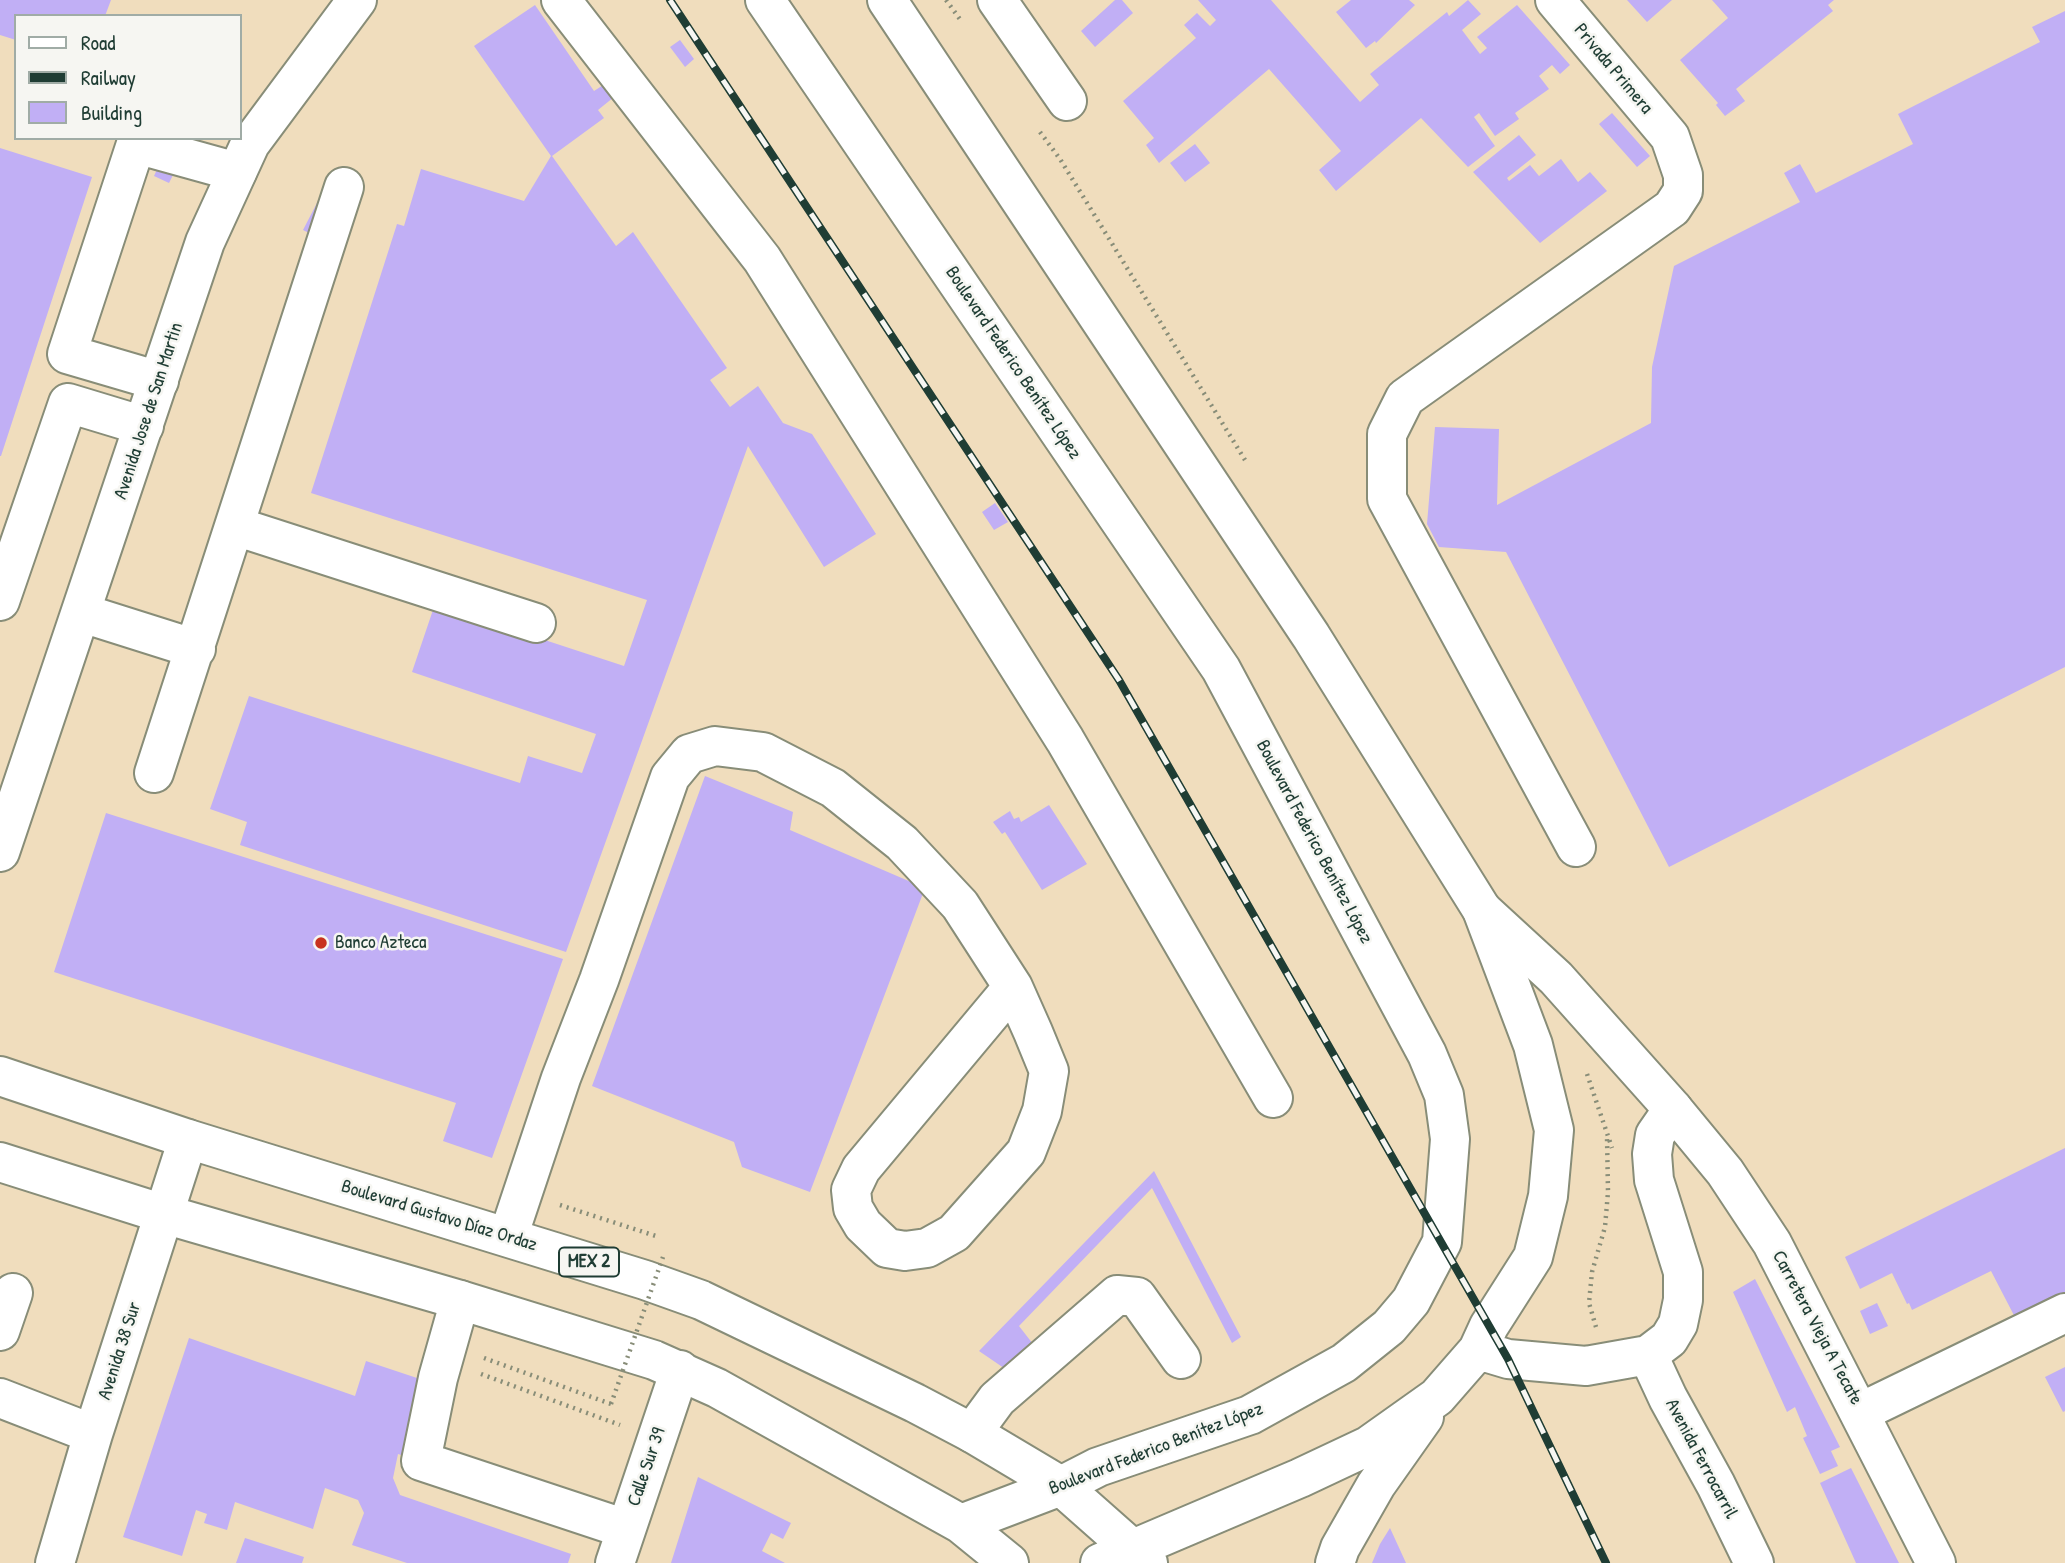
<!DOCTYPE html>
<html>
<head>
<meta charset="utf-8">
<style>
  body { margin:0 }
  #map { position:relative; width:2065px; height:1563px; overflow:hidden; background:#f0ddbd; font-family:"Patrick Hand",sans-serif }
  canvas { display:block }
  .legend { position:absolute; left:14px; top:14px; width:228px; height:126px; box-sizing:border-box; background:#f6f6f2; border:2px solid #a0aca6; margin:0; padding:9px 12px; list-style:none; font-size:21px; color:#1f3d34 }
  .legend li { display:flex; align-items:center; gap:14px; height:35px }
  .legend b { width:35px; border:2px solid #a0aca6 }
</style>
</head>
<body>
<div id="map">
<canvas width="2065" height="1563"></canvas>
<ul class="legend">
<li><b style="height:9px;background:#fff"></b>Road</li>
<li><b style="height:9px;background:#1f3d34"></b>Railway</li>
<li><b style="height:19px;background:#c1aff5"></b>Building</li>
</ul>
</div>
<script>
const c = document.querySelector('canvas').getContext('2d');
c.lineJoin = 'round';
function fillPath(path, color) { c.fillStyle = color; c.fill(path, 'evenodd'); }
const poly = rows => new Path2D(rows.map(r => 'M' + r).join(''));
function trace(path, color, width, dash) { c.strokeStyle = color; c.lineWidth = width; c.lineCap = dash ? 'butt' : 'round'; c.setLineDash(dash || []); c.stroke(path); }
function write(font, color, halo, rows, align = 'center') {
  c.font = font + ' "Patrick Hand",sans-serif'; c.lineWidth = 5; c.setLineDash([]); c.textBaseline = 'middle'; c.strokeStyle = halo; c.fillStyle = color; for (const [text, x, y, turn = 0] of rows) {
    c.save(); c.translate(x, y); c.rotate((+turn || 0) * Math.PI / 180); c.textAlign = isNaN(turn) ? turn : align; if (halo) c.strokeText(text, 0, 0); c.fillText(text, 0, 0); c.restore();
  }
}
fillPath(poly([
  [0,0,111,0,105,16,16,16,16,40,0,35],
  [1115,0,1122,0,1133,13,1095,47,1081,31],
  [1198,0,1271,0,1360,102,1379,85,1370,74,1447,12,1449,16,1468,0,1481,14,1462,30,1480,54,1487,48,1477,37,1517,5,1570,65,1560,74,1552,65,1539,76,1549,89,1515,113,1519,119,1495,136,1479,113,1474,117,1495,146,1468,167,1421,118,1336,191,1319,170,1341,151,1269,69,1159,163,1146,145,1154,138,1123,101,1196,38,1184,25,1197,13,1210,26,1216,20],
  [1351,0,1409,0,1415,5,1376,43,1375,41,1366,48,1336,12],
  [1627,0,1672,0,1647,22],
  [1712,0,1834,0,1828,5,1833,11,1736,89,1745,101,1725,116,1716,105,1718,103,1680,60,1728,18],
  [535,5,594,91,611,80,614,97,598,110,604,118,552,156,616,246,633,232,727,368,710,380,730,407,758,386,783,423,812,434,876,534,824,567,748,446,566,952,240,845,247,822,210,809,249,696,520,783,528,756,582,773,596,734,412,672,435,604,624,666,647,600,311,493,397,224,404,226,421,169,524,201,551,156,474,46],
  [2065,11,2065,667,1669,867,1506,552,1439,547,1427,524,1435,427,1499,429,1497,505,1651,423,1652,367,1674,266,1800,202,1784,173,1800,164,1816,193,1913,144,1898,114,2040,42,2032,27],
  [680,40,694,59,685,67,670,47],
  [1612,113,1650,156,1637,167,1599,124],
  [1519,135,1536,155,1507,178,1509,181,1530,165,1539,176,1561,159,1578,182,1590,172,1607,191,1540,243,1473,172],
  [1195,144,1210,163,1185,182,1170,163],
  [0,148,92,177,1,456,0,456],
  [161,161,176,169,169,183,154,176],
  [318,201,334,210,315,236,303,230],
  [995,503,1008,522,994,530,982,512],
  [705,776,793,812,790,830,925,888,810,1192,742,1167,734,1142,592,1086],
  [1049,805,1087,864,1042,890,1005,832,1002,834,993,822,1010,811,1014,819,1019,817,1021,822],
  [106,813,563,959,492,1158,443,1141,456,1103,54,972],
  [2065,1148,2065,1302,2019,1325,1991,1271,1912,1310,1909,1303,1907,1304,1892,1273,1860,1289,1845,1257],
  [1154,1171,1241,1337,1232,1343,1152,1188,1019,1326,1040,1353,1017,1377,979,1351],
  [1755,1279,1840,1447,1831,1451,1838,1466,1820,1474,1803,1438,1807,1436,1795,1407,1787,1412,1733,1292],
  [1877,1303,1888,1326,1870,1334,1860,1311],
  [189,1338,355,1396,366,1361,429,1382,410,1458,398,1454,393,1478,400,1495,571,1554,568,1563,407,1563,352,1545,364,1513,358,1500,325,1488,313,1529,235,1502,227,1530,204,1523,207,1514,196,1510,182,1556,123,1537],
  [2065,1367,2065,1411,2063,1412,2045,1377],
  [1851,1468,1899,1563,1856,1563,1820,1483],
  [698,1477,791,1523,783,1539,771,1533,762,1551,785,1563,671,1563],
  [1390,1528,1406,1563,1372,1563,1380,1544],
  [245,1538,304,1557,302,1563,236,1563]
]), '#c1aff5');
const minor = poly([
  [561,0,762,259,1065,740,1273,1098],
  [997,0,1067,101],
  [1555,0,1670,137,1683,175,1683,191,1672,208,1405,398,1387,434,1387,499,1576,847],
  [159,381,67,354,136,144,237,172],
  [235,526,536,623],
  [0,601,68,403,144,426],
  [82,613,196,649],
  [154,773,344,187],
  [1482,910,1556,978,1673,1109,1725,1172,1772,1243,1936,1563],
  [508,1237,561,1078,599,980,670,777,689,754,715,746,763,752,833,788,902,843,960,905,1013,987,1033,1032,1049,1071,1042,1111,1026,1152,954,1233,927,1248,905,1251,887,1248,863,1225,853,1208,851,1190,861,1169,1013,987],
  [460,1300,438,1378,421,1461,626,1529],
  [0,1331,13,1293],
  [1648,1355,1668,1398,1716,1485,1754,1563],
  [0,1398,93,1434],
  [1861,1412,2065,1313],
  [972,1433,997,1399,1117,1295,1137,1297,1181,1359],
  [55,1563,93,1434,188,1139],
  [615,1563,680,1370]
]);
const major = poly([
  [765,0,1221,669,1427,1054,1444,1095,1450,1139,1442,1242,1411,1301,1389,1327,1344,1363,1250,1415,1098,1467,1061,1486,961,1524],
  [887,0,1311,636,1482,910,1533,1045,1554,1130,1548,1196,1533,1257,1489,1326,1478,1350,1437,1397,1368,1446,1300,1478,1100,1563],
  [0,852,205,242,250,144,357,0],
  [0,1076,188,1139,645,1280,701,1300,915,1403,972,1433,1061,1486,1148,1563],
  [0,1162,164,1214,460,1300,654,1360,717,1388,961,1524,1009,1563],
  [1478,1350,1508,1359,1586,1366,1648,1355,1669,1339,1678,1324,1683,1300,1683,1272,1654,1180,1652,1154,1655,1135,1673,1109],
  [1335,1563,1340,1548,1376,1485,1424,1417]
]);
trace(minor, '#888d78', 42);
trace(major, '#888d78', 42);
trace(poly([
  [946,0,962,22],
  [1040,132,1060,159,1245,460],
  [1587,1074,1612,1148],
  [560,1205,659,1237],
  [1596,1327,1589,1303,1592,1272,1605,1227,1608,1192,1607,1137],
  [484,1358,611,1404],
  [481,1374,620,1425]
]), '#888d78', 4.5, [2, 5]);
trace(minor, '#fff', 38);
trace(major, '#fff', 38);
const rail = poly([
  [670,0,1119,680,1508,1359,1606,1563]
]);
trace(rail, '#1f3d34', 8);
trace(rail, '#f6f6f2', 5, [16]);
trace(poly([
  [611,1404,663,1257]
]), '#888d78', 4.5, [2, 5]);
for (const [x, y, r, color] of [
  [321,943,7,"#c8321e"]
]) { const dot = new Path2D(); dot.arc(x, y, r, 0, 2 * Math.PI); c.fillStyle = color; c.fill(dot); trace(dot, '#f6f6f2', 2.5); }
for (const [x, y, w] of [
  [589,1262,60]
]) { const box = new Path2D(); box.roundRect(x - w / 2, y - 14.5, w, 29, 5); c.fillStyle = '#f6f6f2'; c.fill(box); trace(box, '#1f3d34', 2); }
write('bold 18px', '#1f3d34', null, [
  ["MEX 2",589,1262]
]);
write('19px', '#1f3d34', '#f6f6f2', [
  ["Privada Primera",1613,69,50],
  ["Boulevard Federico Benítez López",1013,363,56],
  ["Avenida Jose de San Martin",149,411,-72],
  ["Boulevard Federico Benítez López",1314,842,62],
  ["Boulevard Gustavo Díaz Ordaz",439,1216,17],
  ["Carretera Vieja A Tecate",1817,1328,62],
  ["Avenida 38 Sur",120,1351,-72],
  ["Boulevard Federico Benítez López",1156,1449,-21],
  ["Avenida Ferrocarril",1701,1459,62],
  ["Calle Sur 39",647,1467,-71]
]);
write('19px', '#1f3d34', '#f6f6f2', [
  ["Banco Azteca",335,943]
], 'left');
</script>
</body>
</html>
